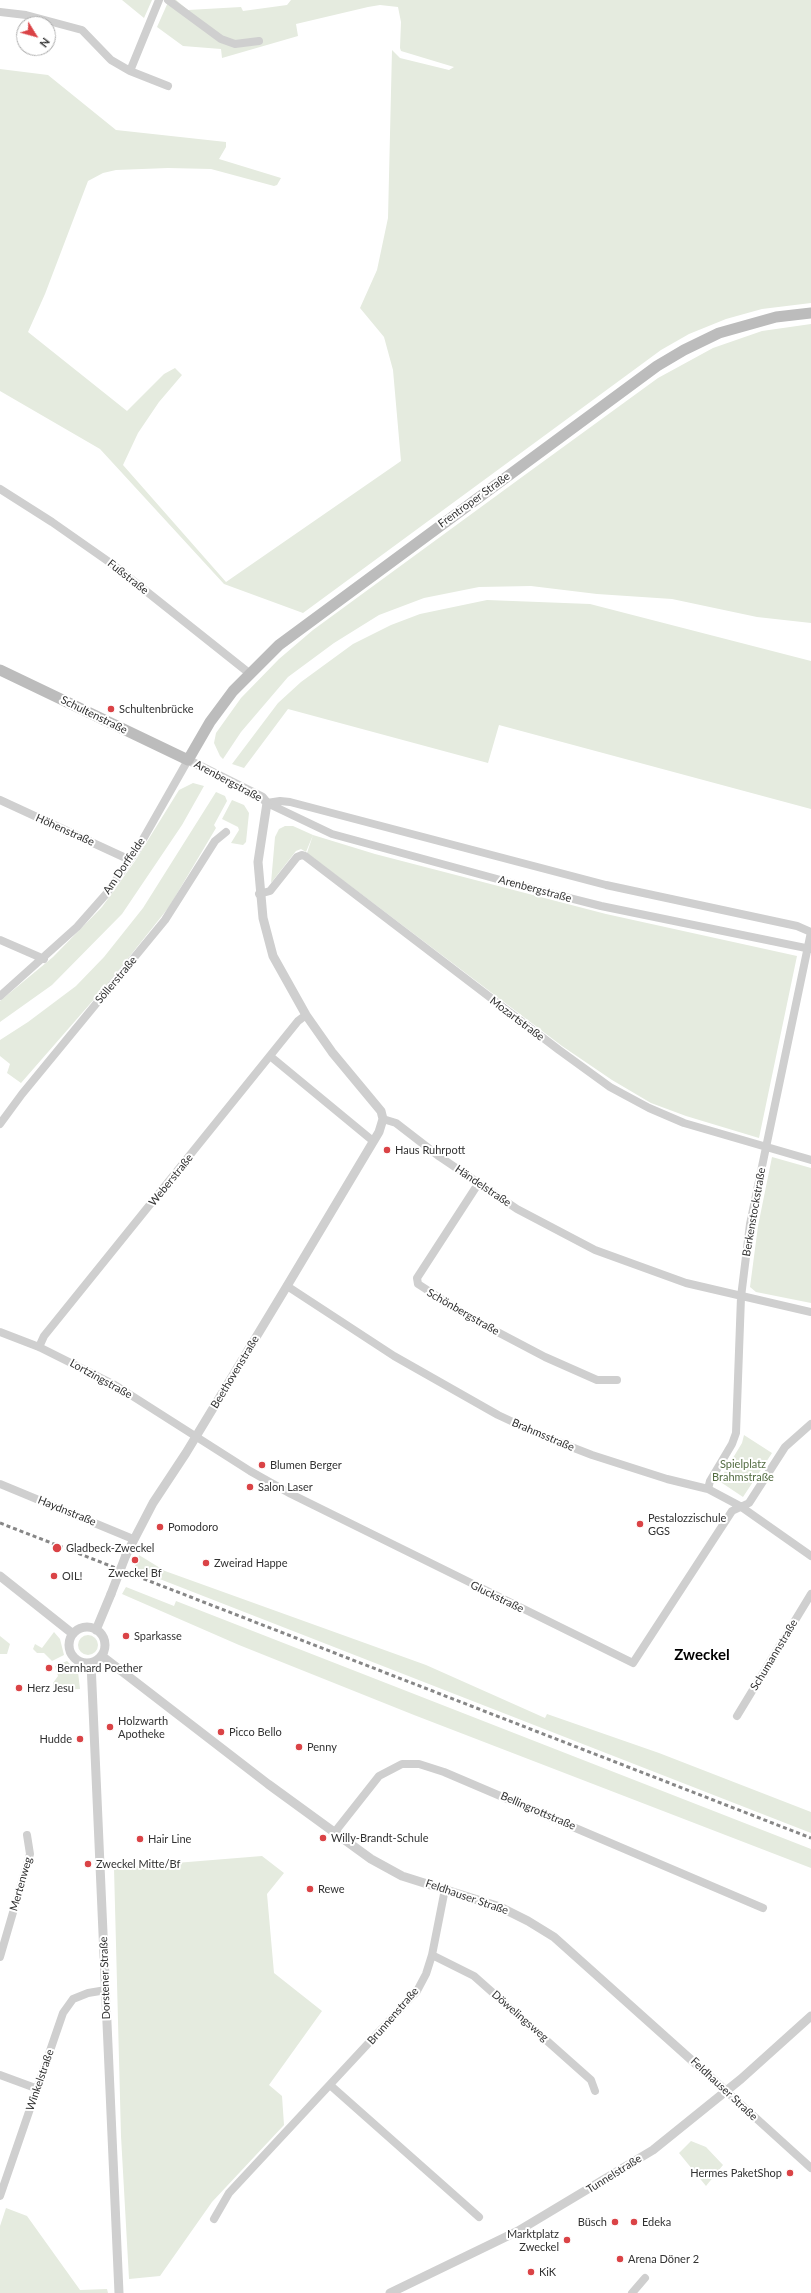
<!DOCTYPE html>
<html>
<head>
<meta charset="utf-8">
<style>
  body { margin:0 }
  #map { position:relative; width:811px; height:2293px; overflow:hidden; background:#fff; font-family:Lato,sans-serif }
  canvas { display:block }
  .north { position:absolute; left:16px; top:16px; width:40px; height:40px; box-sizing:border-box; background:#fff; border:1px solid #adadad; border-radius:50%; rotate:127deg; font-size:11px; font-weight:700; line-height:16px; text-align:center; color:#323232 }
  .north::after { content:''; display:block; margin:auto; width:14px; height:18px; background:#da4346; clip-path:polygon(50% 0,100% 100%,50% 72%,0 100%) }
</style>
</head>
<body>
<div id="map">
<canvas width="811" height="2293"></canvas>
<div class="north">N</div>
</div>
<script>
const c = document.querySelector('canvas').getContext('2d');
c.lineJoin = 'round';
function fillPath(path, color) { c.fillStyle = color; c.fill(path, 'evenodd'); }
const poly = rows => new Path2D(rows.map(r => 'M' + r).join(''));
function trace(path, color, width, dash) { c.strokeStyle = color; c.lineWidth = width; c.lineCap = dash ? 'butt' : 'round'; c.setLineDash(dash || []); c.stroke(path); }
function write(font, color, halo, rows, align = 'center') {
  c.font = font + ' Lato,sans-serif'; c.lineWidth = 4; c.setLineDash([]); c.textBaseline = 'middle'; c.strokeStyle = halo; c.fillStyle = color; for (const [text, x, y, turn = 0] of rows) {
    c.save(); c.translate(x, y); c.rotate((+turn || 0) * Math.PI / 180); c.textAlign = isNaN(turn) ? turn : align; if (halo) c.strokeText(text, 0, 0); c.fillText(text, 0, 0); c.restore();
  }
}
fillPath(poly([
  [122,0,152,0,144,18],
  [169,0,176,0,188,10,241,7,243,11,287,5,291,0,811,0,811,303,762,309,726,319,689,334,661,350,303,613,224,584,100,449,0,391,0,69,48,75,116,130,226,142,226,147,219,159,281,178,277,185,274,186,211,169,168,168,116,170,103,173,88,181,45,294,28,332,127,411,164,374,175,368,182,375,159,402,138,433,123,465,226,582,401,461,393,370,384,337,360,308,377,270,388,218,392,50,400,58,449,70,454,67,401,51,400,48,401,22,398,7,380,5,368,7,296,24,298,36,222,58,221,49,183,46,157,27],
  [811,324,811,623,757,617,672,599,597,594,531,586,479,587,424,598,379,615,334,643,288,677,241,732,223,759,220,756,214,743,216,733,241,698,279,659,313,630,522,477,658,378,713,348,762,331],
  [487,600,590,604,811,661,811,809,499,725,488,763,288,709,244,768,232,764,278,703,301,682,353,644,391,625,420,614],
  [193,783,204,786,182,825,122,914,52,985,0,1022,0,1001,53,957,102,907,135,861,179,790],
  [216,792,225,796,227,801,214,825,216,828,169,907,110,981,21,1083,7,1073,10,1064,0,1056,0,1040,28,1022,76,986,104,957,143,908],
  [232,800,244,805,249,813,246,842,243,845,231,843,239,830,238,827,222,819],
  [285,826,293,826,313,835,306,852,301,849,296,851,271,883,275,837,279,829],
  [313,835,375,854,606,914,797,956,759,1138,686,1116,651,1103,612,1080,562,1046,307,853],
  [772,1157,811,1168,811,1303,756,1292,750,1287,758,1226],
  [744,1435,772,1453,743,1497,719,1481,742,1443],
  [139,1555,165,1571,426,1665,545,1718,547,1714,659,1753,811,1812,811,1833,134,1569],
  [126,1587,174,1606,176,1601,811,1849,811,1868,414,1715,239,1645,122,1594],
  [54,1632,60,1639,64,1655,52,1661,44,1653,37,1653,33,1649,35,1644,42,1648],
  '78 1645a10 10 0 1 1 20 0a10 10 0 1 1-20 0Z',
  [0,1636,10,1644,7,1654,0,1654],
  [67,1661,78,1672,80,1689,54,1690,53,1683,58,1676,55,1666],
  [262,1856,284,1873,267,1894,274,1973,322,2011,269,2085,282,2096,284,2125,212,2202,160,2276,129,2279,121,2136,114,1868],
  [691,2141,706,2147,723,2165,706,2186,679,2153],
  [6,2208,27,2216,80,2290,107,2289,108,2293,0,2293,0,2226]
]), '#e5ebdf');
trace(poly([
  [168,0,221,39,235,44,259,41],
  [0,12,26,15,82,30,111,60,130,71,168,86],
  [130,71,159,0],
  [0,489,52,522,112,564,249,673],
  [0,800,130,860],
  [267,803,332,834,530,888,601,906,811,949],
  [267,803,280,801,290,802,606,885,797,926,811,932],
  [259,894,270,891,297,857,302,855,305,856,559,1050,610,1087,649,1108,684,1123,811,1160],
  [0,940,44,959],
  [0,996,77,927,107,893,138,848,188,760],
  [270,1056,373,1141],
  [383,1119,396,1123,440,1157,517,1209,595,1250,686,1283,811,1312],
  [0,1124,22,1094,165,920,215,841,226,832],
  [478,1184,417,1278,418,1284,469,1317,545,1357,597,1380,617,1380],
  [287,1286,394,1356,498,1415,543,1436,592,1455,667,1479,708,1489,740,1506,811,1556],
  [0,1332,39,1347,115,1385,250,1471,291,1494,633,1663,732,1511,749,1503,785,1447,811,1424],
  [39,1347,44,1336,298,1021,306,1015],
  [0,1484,133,1539],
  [708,1489,710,1481,732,1444,736,1433,741,1297,750,1224,811,932],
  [737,1716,811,1594],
  [334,1833,379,1776,402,1764,419,1764,444,1772,763,1908],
  [432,1955,474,1976,591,2080,595,2091],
  [0,1957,30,1854,27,1835],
  [0,2075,38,2089],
  [330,2085,479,2217],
  [726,2091,811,2168],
  [0,2196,63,2013,73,1999,88,1993,106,1990],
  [214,2219,229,2193,417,1991,426,1974,432,1955,445,1889],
  [632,2293,645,2278]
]), '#cfcfcf', 8);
trace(poly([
  [126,1555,153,1503,186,1453,287,1286,379,1132,383,1119,381,1111,332,1052,306,1015,273,956,263,918,258,862,267,803,262,797,188,760],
  [0,1576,73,1634],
  '69 1645a18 18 0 1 1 36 0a18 18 0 1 1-36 0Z',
  [96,1630,111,1594],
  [102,1656,268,1784,371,1859,402,1876,500,1907,528,1921,554,1937,726,2091],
  [91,1663,119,2293],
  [390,2293,518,2231,653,2150,741,2079,811,2016]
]), '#cfcfcf', 9);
trace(poly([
  [0,670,188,760,210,722,233,691,279,645,657,366,684,350,719,333,776,317,811,313]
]), '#bcbcbc', 11);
trace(poly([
  [0,1523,811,1838]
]), '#878787', 3, [4, 3]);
trace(poly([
  [111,1594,126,1555]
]), '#cfcfcf', 9);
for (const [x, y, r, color] of [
  [111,709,4,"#da4346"],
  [387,1150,4,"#da4346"],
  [262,1465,4,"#da4346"],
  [250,1487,4,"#da4346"],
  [640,1524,4,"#da4346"],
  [160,1527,4,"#da4346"],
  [57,1548,5,"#da4346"],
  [135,1560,4,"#da4346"],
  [206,1563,4,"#da4346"],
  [54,1576,4,"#da4346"],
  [126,1636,4,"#da4346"],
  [49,1668,4,"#da4346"],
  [19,1688,4,"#da4346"],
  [110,1727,4,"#da4346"],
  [221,1732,4,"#da4346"],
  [80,1739,4,"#da4346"],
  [299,1747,4,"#da4346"],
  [323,1838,4,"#da4346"],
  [140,1839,4,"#da4346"],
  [88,1864,4,"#da4346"],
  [310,1889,4,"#da4346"],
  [790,2173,4,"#da4346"],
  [615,2222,4,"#da4346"],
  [634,2222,4,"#da4346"],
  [567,2240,4,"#da4346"],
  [620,2259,4,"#da4346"],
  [531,2272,4,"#da4346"]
]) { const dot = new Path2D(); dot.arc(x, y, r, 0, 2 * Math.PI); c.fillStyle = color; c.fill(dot); trace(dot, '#fff', 1.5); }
write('11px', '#323232', '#fff', [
  ["Frentroper Straße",474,500,-36],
  ["Fußstraße",128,577,38],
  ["Schultenstraße",94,715,26],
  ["Arenbergstraße",228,781,28],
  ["Höhenstraße",65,830,24],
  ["Am Dorffelde",124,866,-56],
  ["Arenbergstraße",535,889,15],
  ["Söllerstraße",116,980,-50],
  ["Mozartstraße",517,1019,37],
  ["Weberstraße",171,1180,-51],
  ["Händelstraße",483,1186,34],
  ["Berkenstockstraße",754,1212,-80],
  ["Schönbergstraße",463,1312,30],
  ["Beethovenstraße",235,1372,-59],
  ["Lortzingstraße",101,1379,29],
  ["Brahmsstraße",543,1435,23],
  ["Haydnstraße",67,1511,22],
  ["Gluckstraße",497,1597,26],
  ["Schumannstraße",774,1655,-59],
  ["Bellingrottstraße",538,1811,23],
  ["Mertenweg",21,1884,-74],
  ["Feldhauser Straße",467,1897,19],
  ["Dorstener Straße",105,1978,-92],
  ["Brunnenstraße",393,2016,-49],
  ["Döwelingsweg",520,2016,41],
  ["Winkelstraße",40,2080,-71],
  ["Feldhauser Straße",724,2089,43],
  ["Tunnelstraße",614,2174,-32]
]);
write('11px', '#323232', '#fff', [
  ["Schultenbrücke",119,709],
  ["Haus Ruhrpott",395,1150],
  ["Blumen Berger",270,1465],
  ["Salon Laser",258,1487],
  ["Pestalozzischule",648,1518],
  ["GGS",648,1531],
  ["Pomodoro",168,1527],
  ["Gladbeck-Zweckel",66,1548],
  ["Zweirad Happe",214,1563],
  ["Zweckel Bf",135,1573,"center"],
  ["OIL!",62,1576],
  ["Sparkasse",134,1636],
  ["Bernhard Poether",57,1668],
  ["Herz Jesu",27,1688],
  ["Holzwarth",118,1721],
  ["Apotheke",118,1734],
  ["Picco Bello",229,1732],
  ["Hudde",72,1739,"right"],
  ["Penny",307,1747],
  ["Willy-Brandt-Schule",331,1838],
  ["Hair Line",148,1839],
  ["Zweckel Mitte/Bf",96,1864],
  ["Rewe",318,1889],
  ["Hermes PaketShop",782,2173,"right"],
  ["Büsch",607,2222,"right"],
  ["Edeka",642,2222],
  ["Marktplatz",559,2234,"right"],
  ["Zweckel",559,2247,"right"],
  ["Arena Döner 2",628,2259],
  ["KiK",539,2272]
], 'left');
write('11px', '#536c42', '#fff', [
  ["Spielplatz",743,1464],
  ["Brahmstraße",743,1477]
]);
write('bold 15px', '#000', '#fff', [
  ["Zweckel",702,1655]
]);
</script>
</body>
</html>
